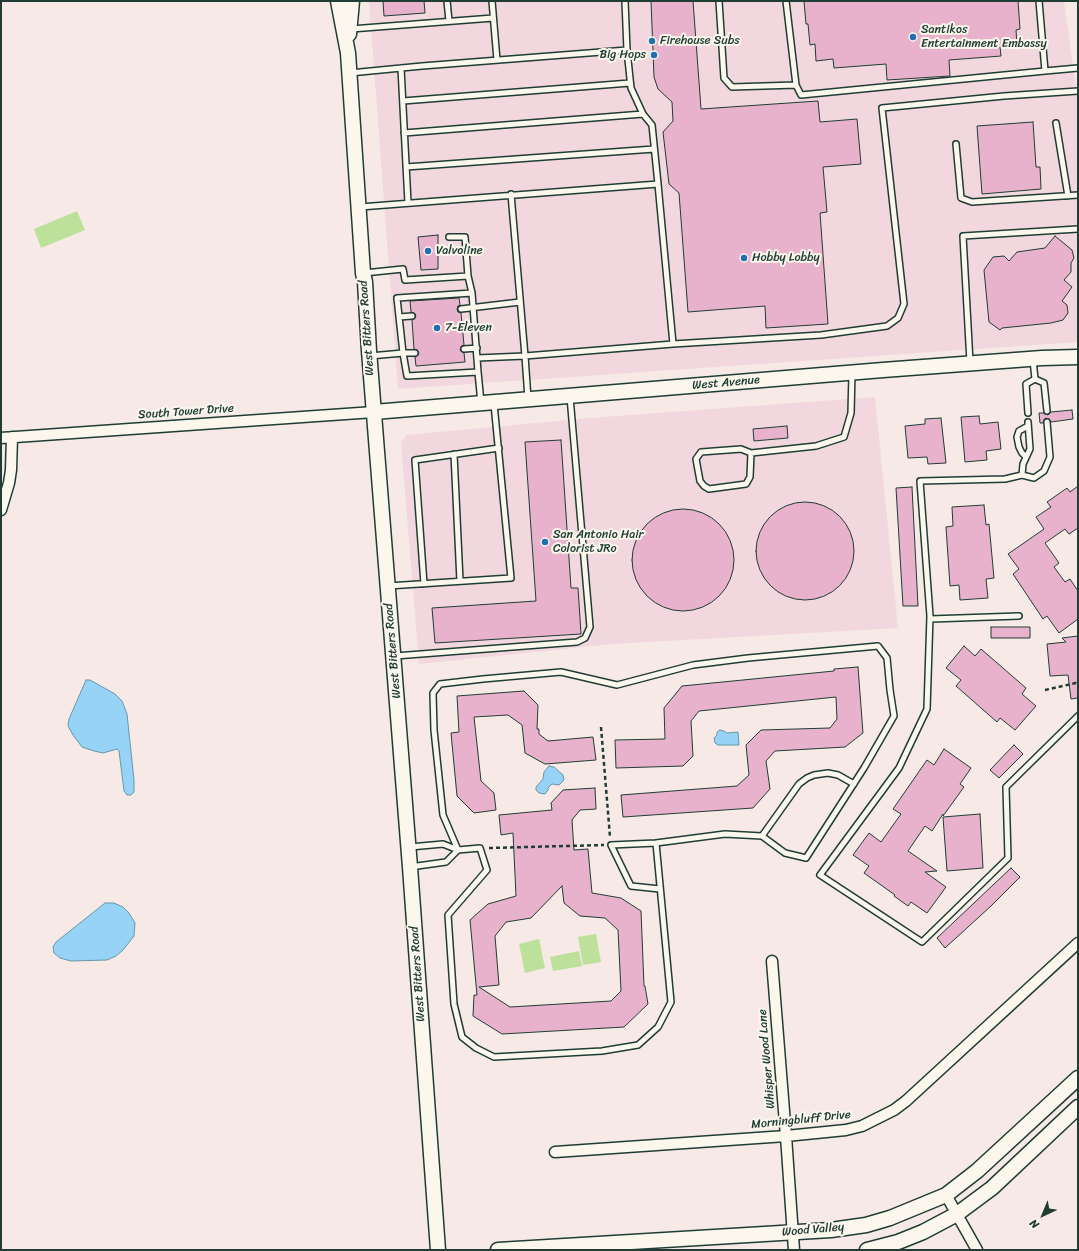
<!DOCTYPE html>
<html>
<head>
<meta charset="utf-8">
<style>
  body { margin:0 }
  #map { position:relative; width:1079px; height:1251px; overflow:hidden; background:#f7e9e6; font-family:Sriracha,sans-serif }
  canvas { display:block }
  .frame { position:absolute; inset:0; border:2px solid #1f3d34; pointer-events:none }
  .north { position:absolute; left:1023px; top:1195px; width:40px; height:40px; -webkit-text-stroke:3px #fbf7ec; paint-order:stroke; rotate:224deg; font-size:11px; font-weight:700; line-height:16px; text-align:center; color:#1f3d34 }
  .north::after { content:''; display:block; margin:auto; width:14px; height:18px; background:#1f3d34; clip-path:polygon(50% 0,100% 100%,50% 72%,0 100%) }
</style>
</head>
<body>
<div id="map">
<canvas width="1079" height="1251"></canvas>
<div class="frame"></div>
<div class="north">N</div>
</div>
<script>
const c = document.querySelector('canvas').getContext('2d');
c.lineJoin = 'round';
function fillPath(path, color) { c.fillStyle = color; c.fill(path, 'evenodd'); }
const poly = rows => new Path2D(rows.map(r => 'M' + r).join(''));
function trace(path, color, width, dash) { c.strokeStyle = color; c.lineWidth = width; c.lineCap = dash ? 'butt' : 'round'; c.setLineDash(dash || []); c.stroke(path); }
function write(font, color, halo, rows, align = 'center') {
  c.font = font + ' Sriracha,sans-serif'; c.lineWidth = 4; c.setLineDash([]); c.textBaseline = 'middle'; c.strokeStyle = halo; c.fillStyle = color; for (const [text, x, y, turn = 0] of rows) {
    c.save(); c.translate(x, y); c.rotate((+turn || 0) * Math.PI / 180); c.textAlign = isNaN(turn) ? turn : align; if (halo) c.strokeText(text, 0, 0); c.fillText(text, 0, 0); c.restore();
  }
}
fillPath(poly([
  [369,1,1064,1,1078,100,1078,342,398,389],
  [875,397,898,628,613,644,419,664,401,443,406,435,589,418]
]), '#f2d8de');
fillPath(poly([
  [77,211,85,230,41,248,34,229],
  [596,934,601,962,583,965,578,937],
  [539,939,545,968,525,973,519,944],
  [579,951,582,966,553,971,550,957]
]), '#bde19b');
const water = poly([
  [86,680,90,680,115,694,122,701,127,714,134,780,134,792,131,795,127,795,124,791,119,751,117,749,103,753,94,751,82,747,73,735,68,726,69,719,86,680],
  [720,730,724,731,727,733,738,732,739,745,718,745,715,743,714,738,717,735,717,732,720,730],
  [549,766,554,767,563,775,564,780,559,785,552,784,548,788,548,790,545,794,539,793,536,790,536,787,543,779,544,772,549,766],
  [105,903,114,903,123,907,129,913,135,923,134,936,123,950,116,956,107,960,71,961,60,958,54,953,53,947,56,942,105,903]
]);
fillPath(water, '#97d3f7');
trace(water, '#6797a9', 1);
const building = poly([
  [383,1,424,1,425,13,384,16,383,1],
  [651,1,693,1,701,109,818,101,820,122,857,119,861,164,823,167,827,212,820,213,828,324,766,328,765,306,688,312,679,193,669,184,663,132,673,121,672,102,658,89,654,77,651,1],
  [804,1,1018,1,1020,29,1016,30,1017,46,1000,47,1001,56,949,60,950,76,887,80,886,64,834,68,833,59,816,61,815,44,810,45,808,24,806,24,804,1],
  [1033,122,1036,167,1040,167,1041,189,982,194,977,126,1033,122],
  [438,235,438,269,421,270,418,237,438,235],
  [1055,236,1072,250,1074,258,1071,263,1071,272,1064,280,1072,287,1062,301,1067,305,1068,313,1063,320,1051,323,1002,328,1000,330,989,322,984,270,993,257,1004,256,1009,261,1017,252,1045,248,1055,236],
  [459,298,460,305,458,306,457,309,458,312,461,313,464,345,461,347,460,350,462,352,464,353,465,362,416,366,415,357,418,355,419,353,417,350,414,349,412,320,415,318,416,315,414,313,411,312,410,301,459,298],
  [1072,410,1073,419,1051,422,1049,419,1046,418,1044,420,1043,423,1040,423,1039,413,1044,413,1048,415,1051,412,1072,410],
  [979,416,980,424,998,422,1001,449,986,451,987,460,965,462,961,417,979,416],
  [941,418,946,463,928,464,927,457,908,458,905,426,925,424,925,419,941,418],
  [787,426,788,438,754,441,753,429,787,426],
  [561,440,571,588,578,588,581,634,435,643,432,608,536,601,525,442,561,440],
  [1078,486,1078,528,1069,534,1065,529,1045,543,1059,563,1054,567,1065,582,1070,579,1078,591,1078,619,1059,633,1047,616,1043,619,1013,574,1019,569,1008,554,1044,529,1036,517,1051,507,1047,502,1067,488,1070,492,1078,486],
  [912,487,918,606,903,606,896,488,912,487],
  '756 551a49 49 0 1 1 98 0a49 49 0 1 1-98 0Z',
  [984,505,986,525,989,524,994,578,986,579,988,598,960,600,959,585,950,586,946,527,953,526,952,507,984,505],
  '632 560a51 51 0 1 1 102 0a51 51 0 1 1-102 0Z',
  [991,627,1030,627,1030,638,991,638,991,627],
  [1078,636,1078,698,1071,699,1068,675,1050,676,1047,644,1066,642,1062,638,1078,636],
  [964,646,975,656,981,649,1026,688,1022,694,1036,706,1015,730,1000,718,997,722,956,686,961,680,946,668,964,646],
  [858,667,863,733,845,747,775,751,766,761,770,789,753,808,623,817,621,795,737,786,749,775,746,745,761,730,830,728,837,719,836,697,699,711,691,721,693,756,683,766,616,768,615,740,665,739,664,708,682,686,834,671,834,669,858,667],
  [524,691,538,705,537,729,539,729,539,734,548,741,593,737,596,760,545,764,525,753,522,725,508,715,474,717,481,781,494,793,496,810,474,813,457,796,451,733,459,732,457,696,524,691],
  [1014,745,1023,754,999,778,990,770,1014,745],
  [944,749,971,768,960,784,964,787,943,816,943,814,932,831,925,826,908,851,937,871,925,872,946,887,927,913,911,902,908,906,894,896,895,895,864,873,869,866,853,855,869,833,881,842,901,814,893,809,927,760,934,765,944,749],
  [595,788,596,809,580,810,572,820,574,850,588,849,592,893,621,898,641,911,644,986,645,986,648,1004,624,1027,502,1034,473,1016,474,995,477,995,470,920,488,904,516,896,513,833,501,835,499,815,552,810,551,803,563,790,595,788],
  [562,886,564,903,580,916,605,918,618,930,621,991,611,1001,510,1007,479,987,499,985,495,936,506,922,531,918,562,886],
  [980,814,983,868,947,871,943,817,980,814],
  [1011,868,1020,877,991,906,945,948,937,938,1011,868]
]);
fillPath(building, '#e8b2cc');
trace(building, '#1f3d34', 1);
const lane = poly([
  [447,1,449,21],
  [492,1,497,60],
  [625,1,627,50,631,88,643,114,652,125,658,184],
  [719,1,724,78,732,87,796,85,786,1],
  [1039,1,1045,71,1078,68],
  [351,29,493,18],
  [401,68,408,203],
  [350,73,422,66,627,50],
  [796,85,801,95,1045,71],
  [403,101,630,83],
  [1056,123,1068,196],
  [404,133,643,114],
  [956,144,961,198,972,202,1078,195],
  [406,167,654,149],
  [360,207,658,184,673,344,525,356,528,399],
  [364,273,403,269,405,280,468,276,465,237,449,237],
  [468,276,472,293],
  [461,309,520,302],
  [399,317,412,316],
  [673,344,821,335,887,326,898,318,904,304,882,108,1004,96,1078,91],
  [464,349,477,348],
  [370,356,403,353,407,376,478,372,472,293,397,298,403,353,415,353],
  [477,358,525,356,511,194],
  [1033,360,1035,379],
  [970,362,963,236,1078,229],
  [478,372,481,403],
  [1035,379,1044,383,1047,411],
  [1028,413,1026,384,1035,379],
  [1047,422,1050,457,1044,471,1034,478,1022,475,1005,479,920,481,930,616,927,709,899,768,820,875,922,942,1008,858,1006,787,1078,716],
  [751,453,750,477,746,484,709,489,704,486,700,481,696,459,701,452,741,449,751,453,816,446,844,437,851,413,852,373],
  [454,454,460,581],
  [1026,457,1022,453,1019,447,1017,437,1019,431,1028,426],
  [1022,475,1023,464,1030,449,1028,422],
  [424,584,415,460,499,448],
  [388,586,511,578,494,404],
  [930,619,1019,616],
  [395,656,577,642,585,638,590,627,570,397],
  [762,836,799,784,807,778,814,775,828,773,838,775,854,784],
  [656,843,611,845,631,886,660,889],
  [410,847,443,844,458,850,480,848,487,870,448,915,454,1004,462,1037,476,1048,494,1057,602,1051,638,1045,658,1027,671,1002,656,843,725,834,762,836,785,853,806,858,864,768,894,716,890,690,887,658,878,646,748,658,693,665,617,685,561,672,483,679,440,684,433,693,434,730,443,815,458,850],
  [410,867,446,862,458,850]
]);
const street = poly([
  [1,438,374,412],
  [1,510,9,483,11,470,12,437],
  [772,961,786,1136,794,1250],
  [555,1152,786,1136,846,1130,862,1126,894,1110,906,1101,1078,943],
  [946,1195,977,1250]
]);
const secondary = poly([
  [338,1,348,53,363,273,365,282,369,351,410,867,438,1250],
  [349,34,352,1],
  [374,412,883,370,1042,358,1078,357],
  [498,1250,831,1230,866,1225,890,1218,946,1195,977,1171,1078,1078],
  [867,1250,898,1242,923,1232,957,1214,992,1188,1078,1107]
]);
trace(lane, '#1f3d34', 8);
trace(street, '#1f3d34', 13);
trace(secondary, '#1f3d34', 17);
trace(poly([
  [1045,690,1076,683,1078,684],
  [601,727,610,837],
  [489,848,604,845]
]), '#1f3d34', 2.5, [4, 3]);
trace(lane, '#fbf7ec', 5);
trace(street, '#fbf7ec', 10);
trace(secondary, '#fbf7ec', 14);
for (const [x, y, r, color] of [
  [913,37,4,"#1f6fb2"],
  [652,41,4,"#1f6fb2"],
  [654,55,4,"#1f6fb2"],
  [428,251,4,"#1f6fb2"],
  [744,258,4,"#1f6fb2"],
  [437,328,4,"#1f6fb2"],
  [545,542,4,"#1f6fb2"]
]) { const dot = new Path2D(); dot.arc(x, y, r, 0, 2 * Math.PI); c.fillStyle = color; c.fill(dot); trace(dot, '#fbf7ec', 1.5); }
write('12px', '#1f3d34', '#fbf7ec', [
  ["Santikos",921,30],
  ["Entertainment Embassy",921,44],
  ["Firehouse Subs",660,41],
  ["Big Hops",646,55,"right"],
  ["Valvoline",436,251],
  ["Hobby Lobby",752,258],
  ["7-Eleven",445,328],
  ["San Antonio Hair",553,535],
  ["Colorist JRo",553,549]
], 'left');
write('12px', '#1f3d34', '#fbf7ec', [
  ["West Bitters Road",367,328,-94],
  ["West Avenue",726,383,-5],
  ["South Tower Drive",186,412,-4],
  ["West Bitters Road",393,651,-95],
  ["West Bitters Road",418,974,-94],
  ["Whisper Wood Lane",767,1059,-95],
  ["Morningbluff Drive",801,1120,-6],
  ["Wood Valley",813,1230,-5]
]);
</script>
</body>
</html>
